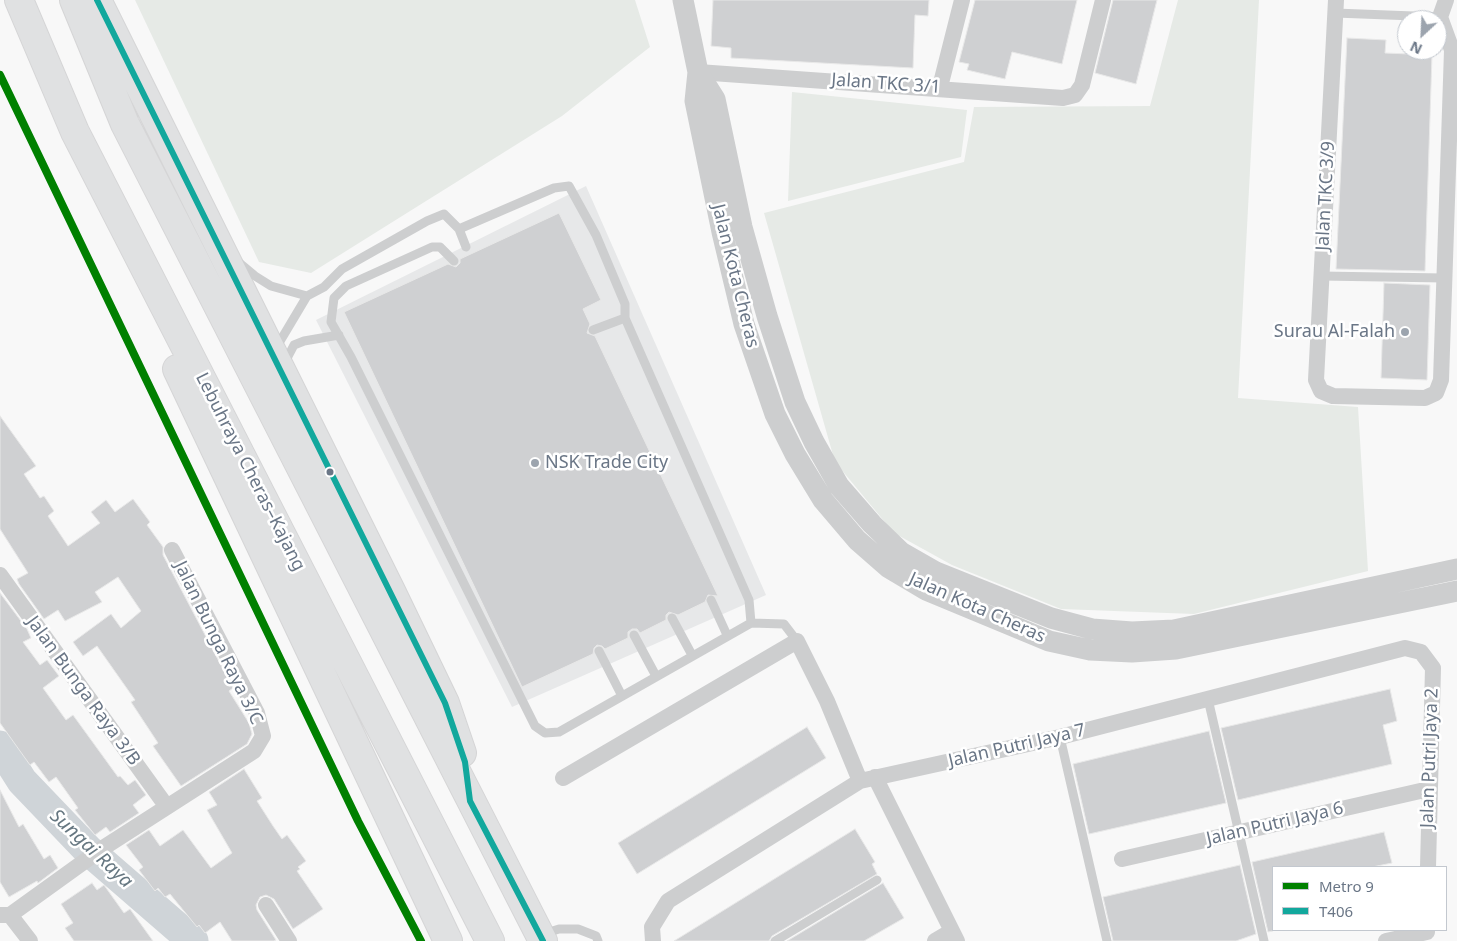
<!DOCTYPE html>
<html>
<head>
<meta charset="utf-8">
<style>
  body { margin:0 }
  #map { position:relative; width:1457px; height:941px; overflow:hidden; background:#f8f8f8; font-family:"Noto Sans",sans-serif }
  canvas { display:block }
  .legend { position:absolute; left:1272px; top:866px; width:175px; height:65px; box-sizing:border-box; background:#fff; border:1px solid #c3c8cf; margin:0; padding:6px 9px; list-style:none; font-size:15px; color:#6a7686 }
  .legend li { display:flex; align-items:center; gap:10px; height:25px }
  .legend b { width:25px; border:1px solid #c3c8cf }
  .north { position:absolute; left:1397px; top:10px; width:50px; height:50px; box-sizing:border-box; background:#fff; border:1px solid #c3c8cf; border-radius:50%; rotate:205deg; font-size:14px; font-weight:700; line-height:20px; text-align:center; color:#6a7686 }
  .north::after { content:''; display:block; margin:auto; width:18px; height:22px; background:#9ca4ae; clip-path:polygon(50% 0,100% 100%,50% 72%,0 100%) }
</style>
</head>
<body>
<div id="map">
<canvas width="1457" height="941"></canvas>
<ul class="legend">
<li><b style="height:6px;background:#008000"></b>Metro 9</li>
<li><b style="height:6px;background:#12a89d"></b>T406</li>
</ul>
<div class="north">N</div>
</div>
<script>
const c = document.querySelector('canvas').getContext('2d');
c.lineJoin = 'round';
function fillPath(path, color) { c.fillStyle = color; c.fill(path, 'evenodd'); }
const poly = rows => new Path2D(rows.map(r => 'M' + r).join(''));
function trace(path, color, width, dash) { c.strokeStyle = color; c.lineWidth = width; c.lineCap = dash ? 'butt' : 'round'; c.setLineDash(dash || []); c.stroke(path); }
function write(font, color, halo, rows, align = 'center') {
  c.font = font + ' "Noto Sans",sans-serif'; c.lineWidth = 5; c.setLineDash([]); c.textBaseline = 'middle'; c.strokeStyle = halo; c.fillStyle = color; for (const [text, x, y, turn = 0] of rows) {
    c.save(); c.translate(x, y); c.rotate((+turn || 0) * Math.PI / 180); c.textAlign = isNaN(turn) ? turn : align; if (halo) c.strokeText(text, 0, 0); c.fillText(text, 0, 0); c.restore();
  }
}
fillPath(poly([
  [586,186,766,595,512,707,316,320]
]), '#e7e8e9');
fillPath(poly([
  [135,0,635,0,650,47,562,116,311,273,259,262],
  [1178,0,1259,0,1238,398,1358,407,1368,571,1194,614,1061,609,952,565,894,533,835,462,764,213,964,162,974,107,1150,106],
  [792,92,967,110,961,157,788,201]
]), '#e6eae6');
trace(poly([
  [0,746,22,781,88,850,193,941]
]), '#cfd4d8', 31);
const building = poly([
  [713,0,929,0,928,16,915,15,913,68,731,58,731,48,711,46,713,0],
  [975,0,1077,0,1062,64,1012,52,1005,79,967,70,969,64,959,62,975,0],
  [1113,0,1157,0,1136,84,1095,73,1113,0],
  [1347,38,1386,40,1385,53,1432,55,1425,271,1336,269,1347,38],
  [559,213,601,300,583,309,590,324,587,333,595,336,718,596,708,595,705,602,678,615,669,612,666,615,666,620,640,633,637,629,632,629,628,632,628,638,605,649,602,646,597,645,594,648,593,654,522,687,344,312,448,264,456,267,460,263,460,259,559,213],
  [1384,283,1430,285,1427,380,1381,378,1384,283],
  [0,416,36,466,24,474,40,498,44,496,54,511,48,516,68,546,100,523,91,512,106,500,115,512,133,499,150,522,147,525,163,547,163,555,233,688,229,691,249,723,252,734,247,744,181,786,153,746,158,743,131,702,135,700,97,646,83,656,73,642,111,614,121,628,141,611,118,577,95,592,102,602,65,621,58,610,44,619,19,584,17,579,28,573,0,529,0,416],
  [0,593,27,629,31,638,23,642,40,665,47,660,59,676,43,688,66,720,73,715,118,777,120,776,128,785,135,780,146,795,133,805,139,813,110,832,106,827,95,835,75,810,78,808,56,777,49,782,34,762,30,765,0,723,0,593],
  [1390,689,1397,721,1383,725,1392,764,1238,800,1221,728,1390,689],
  [807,727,826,758,637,874,618,843,807,727],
  [1209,731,1226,803,1089,834,1073,764,1209,731],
  [244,769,262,798,257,801,273,826,282,839,287,835,306,861,298,867,300,869,297,871,323,909,293,929,274,899,266,895,260,897,256,905,257,910,276,940,274,941,232,941,220,922,205,933,199,925,197,927,170,894,165,897,158,888,155,891,139,870,143,867,126,845,149,830,160,846,183,830,211,868,232,853,207,810,217,805,209,792,244,769],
  [0,790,19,827,23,824,44,859,50,855,58,868,38,883,37,881,9,897,0,882,0,790],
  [855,829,875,862,872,864,877,874,772,936,769,941,674,941,855,829],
  [1384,832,1392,863,1372,867,1273,867,1273,931,1268,932,1252,862,1384,832],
  [1240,865,1256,934,1236,941,1113,941,1103,897,1240,865],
  [92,883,97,890,104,885,124,913,130,909,153,941,74,941,65,928,73,923,61,904,92,883],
  [883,883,904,918,864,941,787,941,883,883]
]);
fillPath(building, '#cfd0d2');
trace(building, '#e8e8e8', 1);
const motorway = poly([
  [19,0,75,132,490,941],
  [74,0,125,124,543,941],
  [97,0,391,591,445,703,462,753],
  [177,369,448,941]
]);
trace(motorway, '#d5d5d6', 30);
trace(poly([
  [1335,13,1440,17],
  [237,261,255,276,271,286,307,296],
  [454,261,440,247,432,247,346,286,334,298,331,322,351,357,535,726,545,733,559,732,751,623,749,600,625,318,625,304,596,235,569,186,554,188,459,229],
  [1321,276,1444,278],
  [593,330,625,318],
  [276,348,307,296,324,287,342,269,427,221,444,214,459,229,466,247],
  [284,364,294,345,304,341,339,335],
  [711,600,727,635],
  [672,618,692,655],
  [751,623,784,624,797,641],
  [634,635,656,676],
  [599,651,622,696],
  [1208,699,1264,941],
  [1060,737,1107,941],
  [543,934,559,929,578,929,596,936,598,941],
  [775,941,877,880]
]), '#cdcecf', 9);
trace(poly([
  [1336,0,1316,380,1321,391,1333,396,1425,398,1436,393,1441,380,1452,50,1440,17,1446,0],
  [698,72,1063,98,1075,95,1082,85,1103,0],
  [940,87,962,0],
  [0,575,167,807],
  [875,777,957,941],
  [563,778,797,641,827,701,860,781],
  [1122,859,1429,789],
  [266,905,289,941],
  [0,915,10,915,30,941],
  [10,915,103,848,254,751,263,736,257,713,172,550],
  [653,941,652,927,668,901,860,781,1060,737,1405,648,1421,652,1433,668,1428,867],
  [935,941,952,931],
  [1386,941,1427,932]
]), '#cdcecf', 16);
trace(poly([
  [683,0,698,72,695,101,722,232,744,324,775,414,795,454,823,500,857,540,889,568,926,590,1049,641,1090,650,1132,652,1176,649,1457,591],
  [698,72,715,99,742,227,767,316,795,402,814,442,839,486,872,524,901,552,936,572,1051,618,1092,629,1132,632,1174,630,1457,569]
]), '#cdcecf', 21);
trace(motorway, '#e0e1e2', 28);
trace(poly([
  [97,0,445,703,465,762,470,801,543,941]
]), '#12a89d', 6);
trace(poly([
  [0,75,358,821,421,941]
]), '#008000', 8);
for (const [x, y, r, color] of [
  [1405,332,5,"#9ca4ae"],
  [535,463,5,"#9ca4ae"],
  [330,472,4.5,"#6a7686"]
]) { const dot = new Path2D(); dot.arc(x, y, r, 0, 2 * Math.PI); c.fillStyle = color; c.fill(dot); trace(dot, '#fff', 2); }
write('18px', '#6a7686', '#fff', [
  ["Jalan TKC 3/1",886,84,4],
  ["Jalan TKC 3/9",1326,196,-87],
  ["Jalan Kota Cheras",735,276,76],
  ["Lebuhraya Cheras–Kajang",250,472,63],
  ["Jalan Kota Cheras",977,608,24],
  ["Jalan Bunga Raya 3/C",218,643,64],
  ["Jalan Bunga Raya 3/B",83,691,54],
  ["Jalan Putri Jaya 7",1017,746,-13],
  ["Jalan Putri Jaya 2",1430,758,-88],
  ["Jalan Putri Jaya 6",1275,824,-13]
]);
write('18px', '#6a7686', '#fff', [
  ["Surau Al-Falah",1395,332],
  ["NSK Trade City",545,463,"left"]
], 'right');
write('italic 19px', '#667781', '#fff', [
  ["Sungai Raya",91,849,43]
]);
</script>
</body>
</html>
